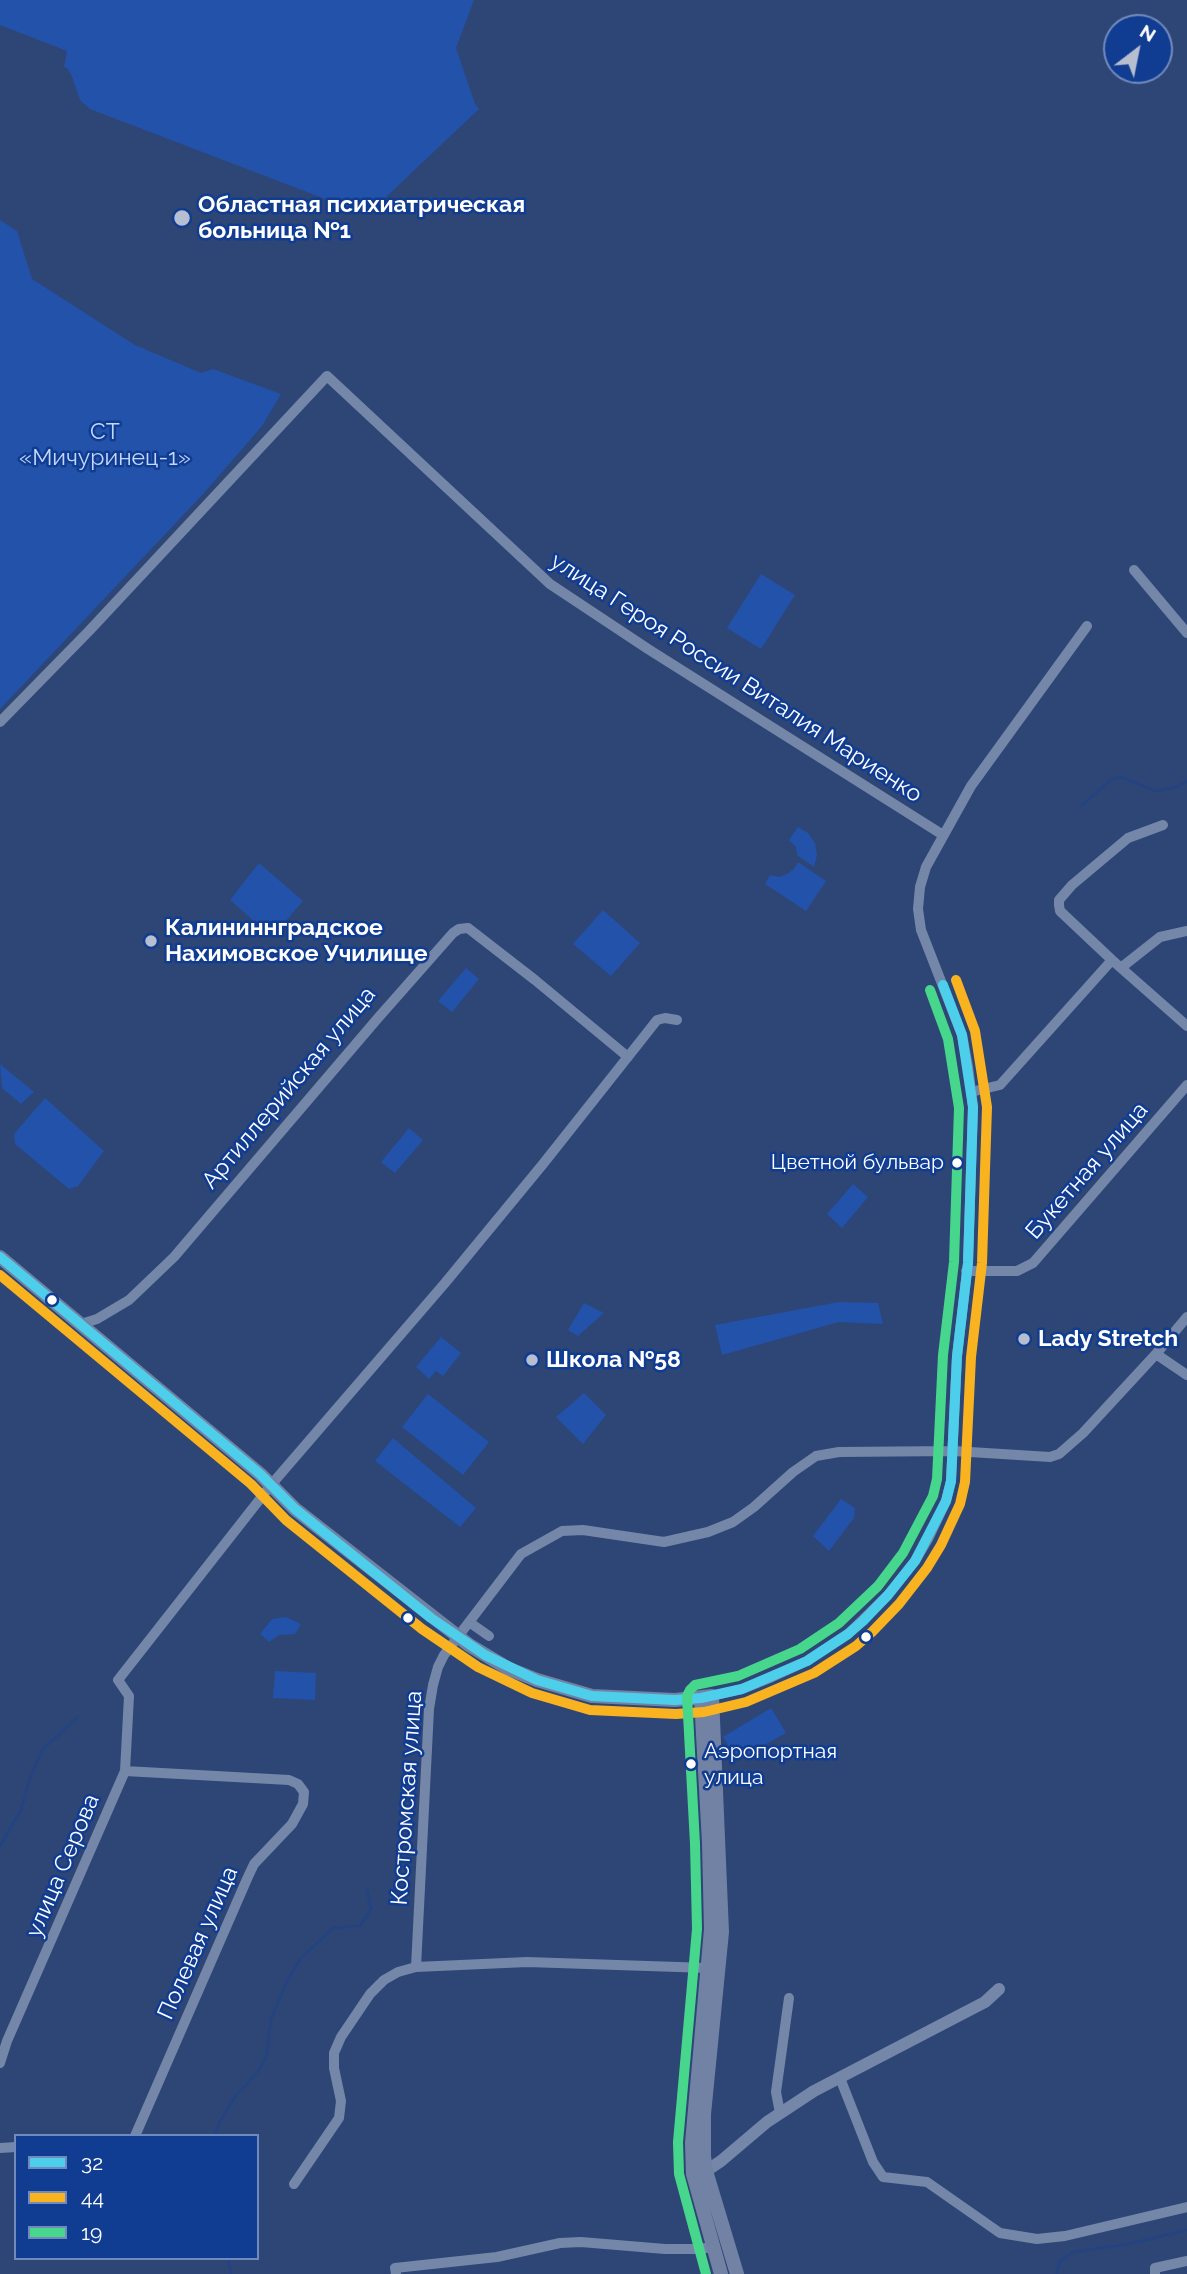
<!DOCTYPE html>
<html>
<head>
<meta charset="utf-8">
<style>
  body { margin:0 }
  #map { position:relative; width:1187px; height:2274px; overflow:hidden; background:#2d4675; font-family:Raleway,sans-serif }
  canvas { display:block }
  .legend { position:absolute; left:14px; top:2134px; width:245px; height:126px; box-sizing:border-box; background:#103c92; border:2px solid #708abe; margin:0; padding:9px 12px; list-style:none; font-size:21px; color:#fff }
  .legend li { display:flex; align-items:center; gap:14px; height:35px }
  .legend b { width:35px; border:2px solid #708abe }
  .north { position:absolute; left:1103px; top:14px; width:70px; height:70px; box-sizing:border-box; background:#103c92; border:2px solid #708abe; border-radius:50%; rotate:32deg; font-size:19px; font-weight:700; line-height:28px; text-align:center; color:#fff }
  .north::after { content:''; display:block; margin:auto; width:24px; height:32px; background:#b6becf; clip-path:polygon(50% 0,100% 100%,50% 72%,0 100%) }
</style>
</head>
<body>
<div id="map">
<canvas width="1187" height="2274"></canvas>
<ul class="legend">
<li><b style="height:9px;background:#4dcfeb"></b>32</li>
<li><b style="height:9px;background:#f9b220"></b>44</li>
<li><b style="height:9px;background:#46d78d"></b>19</li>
</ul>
<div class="north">N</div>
</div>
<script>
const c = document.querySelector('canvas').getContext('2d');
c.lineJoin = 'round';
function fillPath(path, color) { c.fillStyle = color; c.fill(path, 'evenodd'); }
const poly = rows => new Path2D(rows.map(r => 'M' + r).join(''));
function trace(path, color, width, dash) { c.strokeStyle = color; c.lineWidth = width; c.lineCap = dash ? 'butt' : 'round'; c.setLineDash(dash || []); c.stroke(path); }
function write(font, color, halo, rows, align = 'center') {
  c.font = font + ' Raleway,sans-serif'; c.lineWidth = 5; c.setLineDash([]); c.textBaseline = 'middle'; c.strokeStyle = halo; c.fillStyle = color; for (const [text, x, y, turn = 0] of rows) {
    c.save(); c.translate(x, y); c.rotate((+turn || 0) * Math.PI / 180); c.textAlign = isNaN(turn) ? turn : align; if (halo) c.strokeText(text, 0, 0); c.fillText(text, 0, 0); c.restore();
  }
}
fillPath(poly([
  [0,0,474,0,456,48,475,104,479,109,367,215,90,109,80,100,71,74,67,68,64,67,67,51,0,25],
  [0,220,17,231,32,279,135,345,201,373,213,369,281,394,262,426,204,493,0,709],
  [761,574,795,595,761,649,727,628],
  [798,827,808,833,815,843,817,855,814,867,797,855,796,847,789,840],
  [798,862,826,881,806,911,765,884,770,875,779,877,787,874,794,869],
  [259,863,303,901,272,937,230,900],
  [603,910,640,943,611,976,573,944],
  [466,968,479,979,452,1012,438,1001],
  [0,1064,34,1092,21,1104,2,1088],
  [45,1098,104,1151,78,1186,69,1189,15,1144,14,1134],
  [409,1128,423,1140,395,1173,381,1162],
  [853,1184,868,1197,842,1228,827,1214],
  [839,1302,878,1303,883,1324,839,1322,722,1355,715,1325],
  [584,1303,604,1313,578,1336,568,1330],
  [441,1337,461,1353,443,1376,436,1371,429,1379,416,1367],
  [584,1393,606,1415,583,1444,556,1417],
  [428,1394,489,1442,463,1475,402,1427],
  [393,1438,476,1508,460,1527,375,1461],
  [841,1499,855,1508,854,1518,829,1551,813,1536],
  [286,1617,301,1624,295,1634,279,1635,269,1642,260,1634,272,1619],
  [275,1671,316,1673,315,1700,273,1698],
  [771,1708,786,1733,737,1760,723,1737]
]), '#2352aa');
trace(poly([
  [1081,806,1112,779,1122,777,1155,791,1176,787,1187,781],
  [0,1846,21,1810,30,1778,43,1749,78,1717],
  [215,2136,219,2123,235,2097,257,2072,266,2058,271,2019,287,1981,301,1958,333,1928,360,1926,371,1909,367,1890],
  [228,2258,231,2274],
  [1057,2274,1059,2262,1073,2252,1128,2244,1187,2230]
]), '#234383', 2.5);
trace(poly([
  [1134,570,1187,633],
  [0,722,89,631,327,376,550,584,648,649,943,835],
  [1163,825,1128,838,1072,885,1059,900,1059,905,1060,911,1112,960,1187,1026],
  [1122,967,1160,937,1187,931],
  [971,1092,1000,1085,1112,960],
  [966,1271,1017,1271,1033,1263,1187,1085],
  [81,1324,97,1319,129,1300,174,1257,378,1018,453,933,459,929,468,928,535,980,628,1057],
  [1156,1354,1187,1375],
  [469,1622,489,1636],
  [712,1696,742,1689,772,1677,807,1661,848,1634,888,1595,915,1561,928,1539,946,1501,951,1481,957,1356,968,1263,973,1107,968,1067,962,1035,921,930,918,909,920,887,926,867,971,786,1087,626],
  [125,1771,289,1780,298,1784,304,1792,303,1804,292,1824,254,1864,247,1879,135,2136],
  [416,1967,429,1709,433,1685,438,1667,444,1655,521,1554,562,1531,583,1530,664,1542,708,1532,733,1522,754,1507,793,1472,816,1456,839,1452,954,1451,1050,1457,1059,1454,1083,1433,1156,1354,1187,1317],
  [0,2063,7,2041,125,1771,129,1696,118,1680,271,1485,445,1283,543,1164,646,1034,657,1020,665,1018,677,1020],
  [840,2078,873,2162,883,2177,927,2182,1000,2233,1037,2239,1065,2236,1187,2207],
  [780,2113,776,2092,789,1998],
  [0,2148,16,2147],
  [294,2184,339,2118,341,2101,334,2068,334,2053,341,2037,370,1994,384,1980,398,1972,416,1967,527,1962,708,1968],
  [396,2274,395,2268,497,2257,560,2243,581,2242,665,2249,699,2249,712,2247],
  [1155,2274,1155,2268,1187,2261]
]), '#7587a8', 10);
trace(poly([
  [700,2173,706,2171,721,2161,767,2122,814,2091,985,2002,999,1989]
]), '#7587a8', 12);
trace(poly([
  [0,1257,260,1474,295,1509,469,1645,509,1669,537,1680,592,1696,675,1700,712,1696,722,1932,704,2114,704,2156,706,2171,737,2274],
  [701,1698,709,1843,711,1929,692,2143,693,2174,721,2274]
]), '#7182a4', 14);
trace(poly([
  [0,1257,260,1474,295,1509,431,1618,485,1655,537,1680,592,1696,675,1700,701,1698,742,1689,807,1661,848,1634,863,1621,888,1595,915,1561,946,1501,951,1481,957,1356,968,1263,973,1107,962,1035,943,985]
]), '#4dcfeb', 10);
trace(poly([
  [0,1275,251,1484,286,1520,422,1629,478,1667,532,1693,590,1710,676,1714,704,1712,746,1702,814,1673,856,1646,872,1632,899,1604,927,1568,941,1545,960,1504,965,1482,971,1357,982,1263,987,1107,975,1031,956,980]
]), '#f9b220', 10);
trace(poly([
  [706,2274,679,2174,678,2142,697,1929,695,1844,687,1696,690,1690,695,1685,738,1676,800,1649,839,1623,878,1586,903,1553,933,1496,937,1479,943,1355,954,1262,959,1108,948,1039,930,990]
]), '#46d78d', 10);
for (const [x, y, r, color] of [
  [182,218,9,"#b6becf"],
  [151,941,7,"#b6becf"],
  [957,1163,6,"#fff"],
  [52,1300,6,"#fff"],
  [1024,1339,7,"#b6becf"],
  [532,1360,7,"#b6becf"],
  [408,1618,6,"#fff"],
  [866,1637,6,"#fff"],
  [691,1764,6,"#fff"]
]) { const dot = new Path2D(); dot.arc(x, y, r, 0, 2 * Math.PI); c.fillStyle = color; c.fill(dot); trace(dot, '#103c92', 2.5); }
write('21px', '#fff', '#103c92', [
  ["Цветной бульвар",944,1163],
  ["Аэропортная",704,1752,"left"],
  ["улица",704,1778,"left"]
], 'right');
write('bold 23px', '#fff', '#103c92', [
  ["Областная психиатрическая",198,205],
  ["больница №1",198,231],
  ["Калининнградское",165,928],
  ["Нахимовское Училище",165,954],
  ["Lady Stretch",1038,1339],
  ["Школа №58",546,1360]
], 'left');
write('23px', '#c3d8fe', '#103c92', [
  ["СТ",105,432],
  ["«Мичуринец-1»",105,458]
]);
write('23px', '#fff', '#103c92', [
  ["улица Героя России Виталия Мариенко",736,678,33],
  ["Артиллерийская улица",289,1088,-50],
  ["Букетная улица",1087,1171,-49],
  ["Костромская улица",407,1798,-86],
  ["улица Серова",63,1866,-67],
  ["Полевая улица",198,1943,-66]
]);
</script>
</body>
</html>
